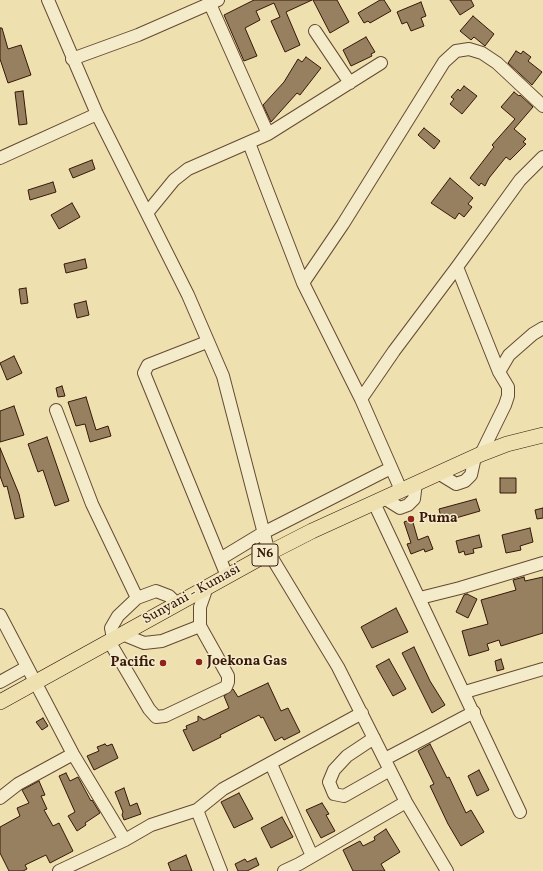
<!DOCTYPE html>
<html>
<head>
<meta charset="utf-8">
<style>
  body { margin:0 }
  canvas { display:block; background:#eee0af }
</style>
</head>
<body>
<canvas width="543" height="871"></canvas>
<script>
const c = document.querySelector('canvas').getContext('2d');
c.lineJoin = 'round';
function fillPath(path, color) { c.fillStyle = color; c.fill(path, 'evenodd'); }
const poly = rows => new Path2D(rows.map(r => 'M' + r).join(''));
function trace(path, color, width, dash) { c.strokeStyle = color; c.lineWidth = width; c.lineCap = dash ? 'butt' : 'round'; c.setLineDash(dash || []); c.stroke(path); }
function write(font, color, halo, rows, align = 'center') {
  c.font = font + ' Vollkorn,serif'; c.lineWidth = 3; c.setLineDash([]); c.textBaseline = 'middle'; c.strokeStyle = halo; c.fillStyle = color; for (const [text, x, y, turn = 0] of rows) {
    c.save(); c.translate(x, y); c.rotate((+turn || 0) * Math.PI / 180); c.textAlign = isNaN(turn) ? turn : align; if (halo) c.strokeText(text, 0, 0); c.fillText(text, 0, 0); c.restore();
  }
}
const building = poly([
  [254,0,312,0,286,12,300,45,285,52,271,21,280,17,274,3,256,11,260,20,245,28,257,56,244,61,224,15,254,0],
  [313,0,337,0,349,22,330,33,313,0],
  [380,0,384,0,391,11,370,23,368,21,364,23,358,13,380,0],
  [450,0,471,0,474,6,460,15,450,0],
  [421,2,426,16,421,18,424,26,411,31,407,22,402,24,397,12,421,2],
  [473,16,494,34,485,46,474,37,471,40,460,31,473,16],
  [0,28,2,28,8,49,21,45,31,75,8,83,0,59,0,28],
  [366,37,375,52,371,54,372,56,351,66,343,50,366,37],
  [516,51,521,54,523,51,531,57,528,61,542,72,532,85,508,63,516,51],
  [306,57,321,68,300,95,297,93,271,122,263,105,284,82,298,59,302,62,306,57],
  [464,86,477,96,462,114,450,104,454,99,451,97,458,89,460,91,464,86],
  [23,91,27,124,19,125,15,92,23,91],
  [514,92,519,96,520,95,533,107,514,129,526,139,523,142,526,144,510,160,506,157,489,178,485,186,481,183,479,186,470,178,494,147,492,145,515,119,501,107,514,92],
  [424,128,440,141,434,149,418,135,424,128],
  [92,160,95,169,73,178,69,169,92,160],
  [450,178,473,198,468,204,472,207,464,217,459,213,455,219,431,203,450,178],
  [53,182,56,192,30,200,28,190,53,182],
  [72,203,80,217,59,229,51,215,72,203],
  [85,259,87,268,66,273,64,264,85,259],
  [26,288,28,303,21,304,19,289,26,288],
  [86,301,89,315,77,318,74,304,86,301],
  [14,356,22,373,7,380,0,363,14,356],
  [62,386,65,396,58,397,56,388,62,386],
  [86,397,96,430,108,426,111,436,90,442,85,424,76,426,68,402,86,397],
  [14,406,24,435,0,442,0,411,14,406],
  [47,437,69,501,55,506,43,470,38,472,28,444,47,437],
  [0,448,19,494,24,517,15,519,7,486,4,487,0,476,0,448],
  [500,478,516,478,516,493,500,493,500,478],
  [476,499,480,511,442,522,439,509,476,499],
  [543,508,543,518,537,519,535,510,543,508],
  [412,519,418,540,428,536,433,549,425,552,424,549,411,554,407,544,411,543,404,522,412,519],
  [530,528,533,542,520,546,521,550,506,553,502,535,530,528],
  [479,535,482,547,473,549,474,553,465,555,464,551,459,553,456,541,479,535],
  [524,577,525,581,543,577,543,633,501,646,499,640,487,644,489,650,469,656,462,631,488,624,481,600,516,590,513,580,524,577],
  [467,594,477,599,468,618,456,612,464,595,467,594],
  [396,608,408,632,372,648,361,627,396,608],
  [414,647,430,681,445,705,432,713,402,653,414,647],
  [389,659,406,689,393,696,376,666,389,659],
  [501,659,504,669,497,671,495,661,501,659],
  [268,683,281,711,288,708,300,732,284,740,282,737,275,741,263,717,261,718,259,715,220,735,221,737,193,751,183,730,187,729,186,726,198,721,198,716,204,720,229,708,224,696,233,689,238,697,268,683],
  [43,718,48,726,42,730,36,722,43,718],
  [105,744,107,746,112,744,118,758,94,770,87,756,99,751,97,747,105,744],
  [430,744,447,778,449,777,466,813,471,810,484,832,461,846,448,824,430,786,434,784,418,751,430,744],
  [479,770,489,790,477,796,468,776,479,770],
  [66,773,70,781,78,777,91,801,92,800,100,813,85,823,86,825,77,831,68,816,75,812,59,776,66,773],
  [39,781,45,795,41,796,47,809,44,810,53,826,59,823,73,851,50,863,46,855,25,865,27,869,23,871,9,871,0,853,0,827,20,816,17,808,29,803,22,790,39,781],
  [124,788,130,806,137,803,141,814,124,820,122,815,123,812,115,792,124,788],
  [239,793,253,819,234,828,221,802,239,793],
  [322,803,329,814,326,815,335,831,321,838,306,810,322,803],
  [282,817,293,837,271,848,261,828,282,817],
  [386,829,400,852,381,864,385,871,353,871,343,850,360,841,363,846,375,840,374,837,386,829],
  [186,855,192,871,171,871,168,863,186,855],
  [256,858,259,865,247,871,238,871,235,864,245,859,247,862,256,858]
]);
fillPath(building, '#96805f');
trace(building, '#371809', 1);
const minor = poly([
  [48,0,97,114,188,295,223,376,269,553,338,667,406,802,447,871],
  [210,4,268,134],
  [315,31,350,83],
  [72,59,138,35,218,0],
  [249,143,303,283,361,399,401,490],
  [0,158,97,114],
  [147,213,174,180,188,169,268,134,381,63],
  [457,267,499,372,508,387,508,396,505,405,481,454],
  [303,283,343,224,444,62,456,51,469,49,482,53,497,63,543,106],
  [207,342,148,365,144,373,227,576],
  [499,372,509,355,533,334,543,328],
  [361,399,394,351,457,267,520,180,543,157],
  [56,410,92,504,137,598,156,591,169,596,177,604],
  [438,473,456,484,465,481,471,475,475,457],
  [384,498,400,508,408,505,414,499,416,483],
  [374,503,520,812],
  [220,559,263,533,391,468],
  [420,598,460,588,543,563],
  [0,615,73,754,125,840],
  [122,634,144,643,162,641,200,626,200,607,207,587],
  [113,639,111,628,118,616,137,598],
  [109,641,149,709,156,717,165,716,226,687,228,682,228,676,200,626],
  [0,682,27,667],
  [465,692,543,669],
  [374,738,347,756,334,770,329,782,334,794,344,796,390,770],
  [385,759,474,712],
  [271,764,312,856],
  [0,798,18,784,73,754],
  [197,810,221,871],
  [59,871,125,840,151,825,197,810,223,789,362,713],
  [284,871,299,864,406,802]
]);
const major = poly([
  [0,702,269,553,312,531,481,454,507,444,543,435]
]);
trace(minor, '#654a32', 14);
trace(major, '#371809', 16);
trace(minor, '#f4ebcb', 12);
trace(major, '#eee0af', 15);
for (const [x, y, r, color] of [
  [411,519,4,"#8f2418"],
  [199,662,4,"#8f2418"],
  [163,663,4,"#8f2418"]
]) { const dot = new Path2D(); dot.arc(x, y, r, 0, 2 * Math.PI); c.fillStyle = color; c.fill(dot); trace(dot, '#f4ebcb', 1.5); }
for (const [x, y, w] of [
  [265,555,26]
]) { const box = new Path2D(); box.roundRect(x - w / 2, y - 11, w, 22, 3); c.fillStyle = '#f4ebcb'; c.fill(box); trace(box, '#371809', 1); }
write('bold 13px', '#371809', null, [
  ["N6",265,555]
]);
write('bold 14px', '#371809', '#f4ebcb', [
  ["Puma",419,519],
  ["Joekona Gas",207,662],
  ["Pacific",155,663,"right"]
], 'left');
write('14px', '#371809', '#f4ebcb', [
  ["Sunyani - Kumasi",192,595,-29]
]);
</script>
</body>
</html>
